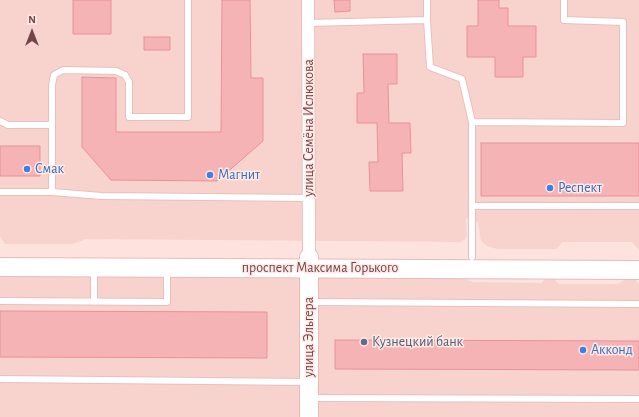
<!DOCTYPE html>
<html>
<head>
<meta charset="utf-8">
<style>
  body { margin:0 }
  #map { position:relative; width:639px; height:417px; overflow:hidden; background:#fee2dd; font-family:"Alegreya Sans",sans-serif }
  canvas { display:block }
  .north { position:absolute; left:12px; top:12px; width:40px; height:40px; -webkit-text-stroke:3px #ffe9e5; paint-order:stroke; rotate:0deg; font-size:11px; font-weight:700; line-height:16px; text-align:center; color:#744449 }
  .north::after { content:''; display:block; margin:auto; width:14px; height:18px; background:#744449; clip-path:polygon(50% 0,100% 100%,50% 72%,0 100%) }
</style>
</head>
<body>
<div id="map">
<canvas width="639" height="417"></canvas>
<div class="north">N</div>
</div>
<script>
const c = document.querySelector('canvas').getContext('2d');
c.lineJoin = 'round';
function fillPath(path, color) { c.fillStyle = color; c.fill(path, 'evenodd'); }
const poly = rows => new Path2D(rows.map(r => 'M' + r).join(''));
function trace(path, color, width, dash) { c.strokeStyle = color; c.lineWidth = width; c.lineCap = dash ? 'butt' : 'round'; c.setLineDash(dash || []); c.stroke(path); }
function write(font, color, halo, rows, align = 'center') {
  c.font = font + ' "Alegreya Sans",sans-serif'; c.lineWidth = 3; c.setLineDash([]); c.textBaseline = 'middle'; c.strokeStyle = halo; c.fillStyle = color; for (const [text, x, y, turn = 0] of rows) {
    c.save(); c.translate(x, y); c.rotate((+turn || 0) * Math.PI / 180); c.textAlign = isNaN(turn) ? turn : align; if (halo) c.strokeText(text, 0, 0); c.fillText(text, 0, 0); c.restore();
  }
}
fillPath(poly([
  [0,0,639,0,639,250,632,242,563,242,556,249,497,249,487,246,481,241,478,223,466,218,467,236,465,239,461,242,86,239,73,244,5,244,0,236],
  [0,273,460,278,474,282,542,283,544,280,552,277,559,284,618,284,629,277,636,280,639,286,639,417,0,417]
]), '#f8d3ce');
const building = poly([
  [73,0,111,0,111,34,73,34,73,0],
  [222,0,250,0,251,78,263,78,263,141,217,181,111,180,82,147,82,77,116,78,116,132,221,132,222,0],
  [334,0,350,0,350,11,335,12,334,0],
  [478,0,499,0,499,8,508,8,508,26,536,26,536,57,523,57,523,77,495,77,495,57,467,57,467,26,478,26,478,0],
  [144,37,170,37,170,50,144,50,144,37],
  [363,54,397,54,397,84,388,84,389,123,410,123,411,153,402,153,403,191,370,191,369,162,378,162,377,123,357,123,357,93,364,93,363,54],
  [481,143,639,143,639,196,481,196,481,143],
  [0,146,40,146,40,176,0,176,0,146],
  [0,311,267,312,267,358,0,357,0,311],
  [335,340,639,341,639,370,335,369,335,340]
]);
fillPath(building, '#f5b3b6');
trace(building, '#e89298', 1);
const lane = poly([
  [427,20,427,0],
  [308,23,427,20,430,67,462,79,472,122,472,206],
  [0,121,8,125,52,125],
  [472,122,623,123,623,22,564,20,564,0],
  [0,192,52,192,102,196,309,198],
  [52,192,52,85,54,75,63,70,116,71,125,75,129,82,129,117,188,117,188,0],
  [472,257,472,206,639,206],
  [94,269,94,302],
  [0,301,167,302,167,269],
  [311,302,639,304],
  [0,379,308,382],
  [311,398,639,399]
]);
const street = poly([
  [308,0,309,256]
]);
const secondary = poly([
  [309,257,309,417],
  [0,267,639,270]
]);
trace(lane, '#e7c0be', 8);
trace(street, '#e7c0be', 14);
trace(secondary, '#e9bab8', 20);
trace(lane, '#fff', 6);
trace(street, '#fff', 12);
trace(secondary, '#fff', 18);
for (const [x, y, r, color] of [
  [27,169,4,"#3f7fe0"],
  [210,175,4,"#3f7fe0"],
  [550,188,4,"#3f7fe0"],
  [364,342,4,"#5c6f8a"],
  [583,350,4,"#3f7fe0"]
]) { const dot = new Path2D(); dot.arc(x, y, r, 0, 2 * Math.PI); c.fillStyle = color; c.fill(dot); trace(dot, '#ffe9e5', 1.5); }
write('14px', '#744449', '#ffe9e5', [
  ["улица Семёна Ислюкова",309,128,-90],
  ["проспект Максима Горького",320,268],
  ["улица Эльгера",309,337,-90]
]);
write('14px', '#366cbe', '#ffe9e5', [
  ["Смак",35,169],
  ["Магнит",218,175],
  ["Респект",558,188],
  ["Акконд",591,350]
], 'left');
write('14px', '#4e5e75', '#ffe9e5', [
  ["Кузнецкий банк",372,342]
], 'left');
</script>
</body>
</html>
